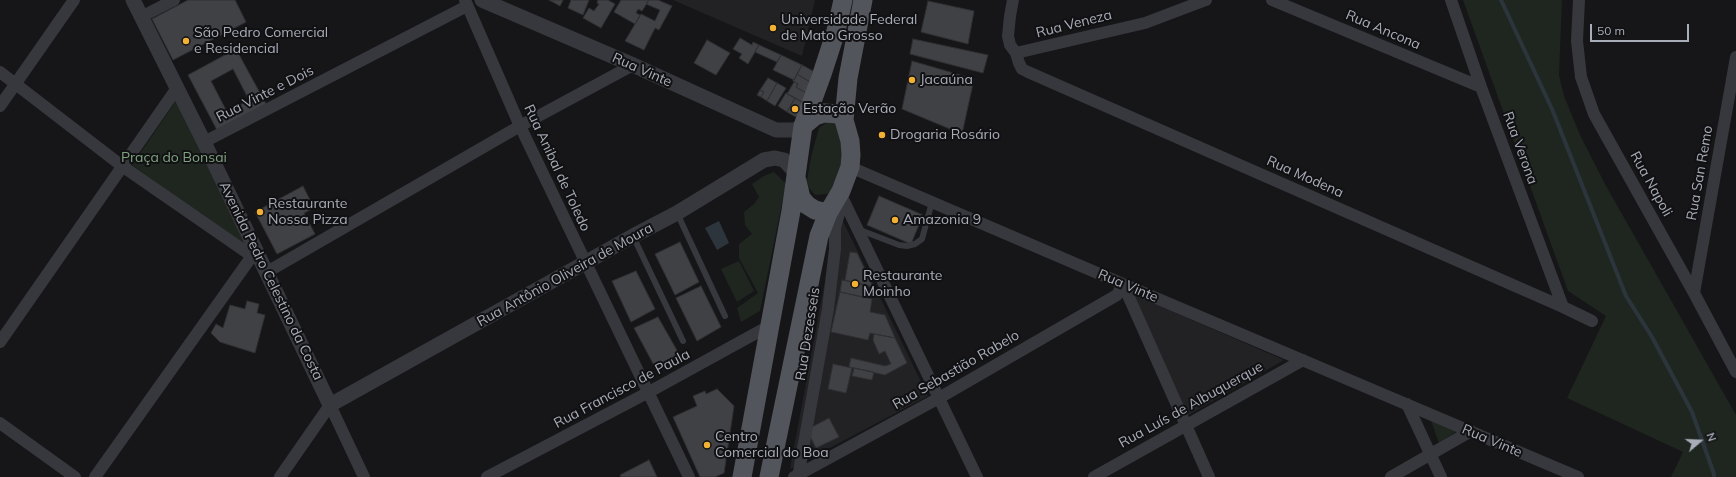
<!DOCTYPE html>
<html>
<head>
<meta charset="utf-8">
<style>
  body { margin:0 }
  #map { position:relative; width:1736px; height:477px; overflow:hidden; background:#161618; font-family:Mulish,sans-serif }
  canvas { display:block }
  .north { position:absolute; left:1680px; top:421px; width:40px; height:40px; -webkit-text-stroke:3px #111113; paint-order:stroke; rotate:71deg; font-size:11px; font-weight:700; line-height:16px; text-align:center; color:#a8adb8 }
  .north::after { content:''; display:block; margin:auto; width:14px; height:18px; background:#a8adb8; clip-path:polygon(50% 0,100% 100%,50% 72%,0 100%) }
  .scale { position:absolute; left:1590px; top:24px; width:99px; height:18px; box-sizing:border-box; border:2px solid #a8adb8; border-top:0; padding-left:5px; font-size:12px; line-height:14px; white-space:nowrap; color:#a8adb8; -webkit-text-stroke:3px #111113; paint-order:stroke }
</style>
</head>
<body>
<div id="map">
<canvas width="1736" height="477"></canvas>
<div class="north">N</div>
<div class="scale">50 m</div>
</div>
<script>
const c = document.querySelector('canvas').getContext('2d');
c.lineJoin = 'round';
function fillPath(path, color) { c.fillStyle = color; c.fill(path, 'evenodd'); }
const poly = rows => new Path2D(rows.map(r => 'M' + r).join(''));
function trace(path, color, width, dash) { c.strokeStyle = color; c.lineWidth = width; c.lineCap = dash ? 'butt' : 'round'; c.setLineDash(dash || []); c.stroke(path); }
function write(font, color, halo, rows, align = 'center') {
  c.font = font + ' Mulish,sans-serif'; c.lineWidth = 4; c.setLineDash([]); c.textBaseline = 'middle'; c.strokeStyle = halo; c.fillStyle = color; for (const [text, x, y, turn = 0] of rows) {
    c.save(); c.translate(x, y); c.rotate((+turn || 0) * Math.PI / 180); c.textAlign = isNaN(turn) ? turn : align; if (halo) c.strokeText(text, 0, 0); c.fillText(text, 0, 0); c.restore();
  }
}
fillPath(poly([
  [673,0,815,0,802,56],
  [838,211,928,396,790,469],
  [1132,294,1284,360,1187,416]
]), '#222225');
fillPath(poly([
  [1463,0,1562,0,1559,75,1564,96,1580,135,1605,184,1736,415,1736,477,1671,477,1683,452,1567,398,1606,316,1568,291],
  [178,98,256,255,132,165],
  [827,122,835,122,841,128,842,164,833,190,827,194,815,195,809,188,807,181,811,157,819,128],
  [774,172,786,184,760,311,741,322,737,308,758,293,739,258,739,244,752,234,745,225,744,212,754,204,759,197,752,184,764,176],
  [739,261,754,291,737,302,721,269],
  [1431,421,1457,431,1439,443]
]), '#1e261f');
fillPath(poly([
  [719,221,729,243,717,250,705,228]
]), '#2c353c');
trace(poly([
  [1501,0,1552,109,1626,296,1652,337,1692,412,1714,474,1714,477]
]), '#2c353c', 4);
const building = poly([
  [188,0,235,0,246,22,173,60,152,19,188,0],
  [549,0,563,0,560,6,549,0],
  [571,0,589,0,583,15,568,8,571,0],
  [598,0,608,0,615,4,601,28,583,18,589,8,594,11,599,4,597,3,598,0],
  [621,0,649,0,642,11,638,9,636,13,640,15,635,24,614,12,621,0],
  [649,0,658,0,672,6,659,30,655,28,644,50,625,41,641,14,655,21,660,10,646,4,649,0],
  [928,1,974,11,968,44,921,32,928,1],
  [740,38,752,45,753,42,759,45,748,64,739,58,742,54,733,49,740,38],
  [913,39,988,55,983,73,910,54,913,39],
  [707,40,730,53,716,75,694,63,707,40],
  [759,45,781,55,777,62,755,52,759,45],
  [236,49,266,104,217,130,188,75,236,49],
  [233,69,249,100,227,112,211,81,233,69],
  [781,55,802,65,794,80,773,70,781,55],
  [912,61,974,79,962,134,902,109,912,61],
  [802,65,813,71,810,82,797,74,802,65],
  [797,74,810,82,806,93,796,87,798,84,793,81,797,74],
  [768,78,777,83,767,101,761,97,764,92,760,90,768,78],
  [793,81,798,84,796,87,806,93,804,103,787,94,794,82,793,81],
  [777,83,786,88,775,106,767,101,777,83],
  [760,90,764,92,761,97,757,95,760,90],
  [786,93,795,98,787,112,778,106,786,93],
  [795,98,804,103,796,117,787,112,795,98],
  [303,186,314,208,304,213,315,234,277,254,255,212,303,186],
  [879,196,923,215,911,244,867,225,879,196],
  [680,242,699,282,675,295,655,254,680,242],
  [850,252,857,253,873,287,845,280,850,252],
  [636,271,655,309,631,322,612,281,636,271],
  [842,280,866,285,863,297,840,292,842,280],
  [701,286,721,327,697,341,676,298,701,286],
  [840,292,872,299,870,312,885,315,895,338,870,333,868,340,831,332,840,292],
  [247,301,259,304,257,313,265,315,255,353,220,342,211,333,216,324,223,328,230,305,245,309,247,301],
  [658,317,679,354,656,369,634,328,658,317],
  [874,334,895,338,907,363,885,375,849,367,851,358,885,366,891,364,885,351,879,354,873,340,874,334],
  [833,364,852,368,846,393,828,389,833,364],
  [854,368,874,372,872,380,852,376,854,368],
  [717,389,734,406,724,473,715,477,700,477,673,417,697,406,693,396,705,391,706,394,717,389],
  [829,418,839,437,816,448,810,436,812,427,829,418],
  [649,460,657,477,621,477,620,475,649,460]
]);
fillPath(building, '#404145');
trace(building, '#303034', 1);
trace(poly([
  [677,213,725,316],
  [860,230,899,245,907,246,915,244,922,239,932,202],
  [633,236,683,341]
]), '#37383d', 6);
trace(poly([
  [465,0,520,126,689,477],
  [1013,0,1010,16,1008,36,1010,45,1016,53,1019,63,1022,69,1028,72,1563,307,1592,321],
  [1272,0,1481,87],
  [1451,0,1481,87,1563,307],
  [1579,0,1577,41,1581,77,1594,114,1694,293,1736,372],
  [141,17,174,0],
  [1016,53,1145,23,1206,0],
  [0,72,122,166,252,256,260,258],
  [0,106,74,0],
  [204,142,467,6],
  [850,167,1123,284,1578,477],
  [841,191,843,199,977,477],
  [267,272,520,126,633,65],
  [1123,284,1209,477],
  [1694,293,1736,57],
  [0,342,177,88],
  [1407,404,1441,477],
  [0,423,75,477],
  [95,477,252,256],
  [280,477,330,405,364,477],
  [487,477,649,392,769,326],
  [794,477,939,398,1117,295,1123,284],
  [798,477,828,309,835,249,835,228,843,199],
  [1094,477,1303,360],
  [1391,477,1471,431]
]), '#37383d', 12);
trace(poly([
  [133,0,204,142,330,405,633,236,677,213,764,160,775,158,784,160,796,173],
  [482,0,633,65,776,130,794,130,803,126]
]), '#37383d', 15);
trace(poly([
  [844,120,848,78,863,0],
  [797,181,801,198,807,205,815,210,828,213],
  [742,477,791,211,803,126,822,74,836,31,843,0],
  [769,477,819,236,828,213,841,191,850,167,851,155,850,141,844,120,840,114,824,113,815,116,803,126]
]), '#53555c', 19);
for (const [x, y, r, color] of [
  [773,28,4,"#f2b134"],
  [186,41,4,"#f2b134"],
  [912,80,4,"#f2b134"],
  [795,109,4,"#f2b134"],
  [882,135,4,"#f2b134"],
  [260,212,4,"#f2b134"],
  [895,220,4,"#f2b134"],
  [855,284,4,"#f2b134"],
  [707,445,4,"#f2b134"]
]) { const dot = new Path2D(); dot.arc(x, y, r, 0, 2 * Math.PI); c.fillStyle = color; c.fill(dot); trace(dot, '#111113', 1.5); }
write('14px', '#a8adb8', '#111113', [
  ["Universidade Federal",781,20],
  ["de Mato Grosso",781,36],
  ["São Pedro Comercial",194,33],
  ["e Residencial",194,49],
  ["Jacaúna",920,80],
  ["Estação Verão",803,109],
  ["Drogaria Rosário",890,135],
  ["Restaurante",268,204],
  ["Nossa Pizza",268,220],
  ["Amazonia 9",903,220],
  ["Restaurante",863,276],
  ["Moinho",863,292],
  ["Centro",715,437],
  ["Comercial do Boa",715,453]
], 'left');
write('14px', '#a8adb8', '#111113', [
  ["Rua Veneza",1074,24,-14],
  ["Rua Ancona",1383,30,23],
  ["Rua Vinte",642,70,24],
  ["Rua Vinte e Dois",265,94,-27],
  ["Rua Verona",1520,148,70],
  ["Rua Anibal de Toledo",557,168,65],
  ["Rua San Remo",1700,173,-80],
  ["Rua Modena",1305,177,24],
  ["Rua Napoli",1651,184,61],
  ["Rua Antônio Oliveira de Moura",565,275,-29],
  ["Avenida Pedro Celestino da Costa",271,281,64],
  ["Rua Vinte",1128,286,23],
  ["Rua Dezesseis",808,334,-81],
  ["Rua Sebastião Rabelo",956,370,-30],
  ["Rua Francisco de Paula",622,389,-28],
  ["Rua Luís de Albuquerque",1191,405,-29],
  ["Rua Vinte",1492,441,23]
]);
write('14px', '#7fa381', '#111113', [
  ["Praça do Bonsai",174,158]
]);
</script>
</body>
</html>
